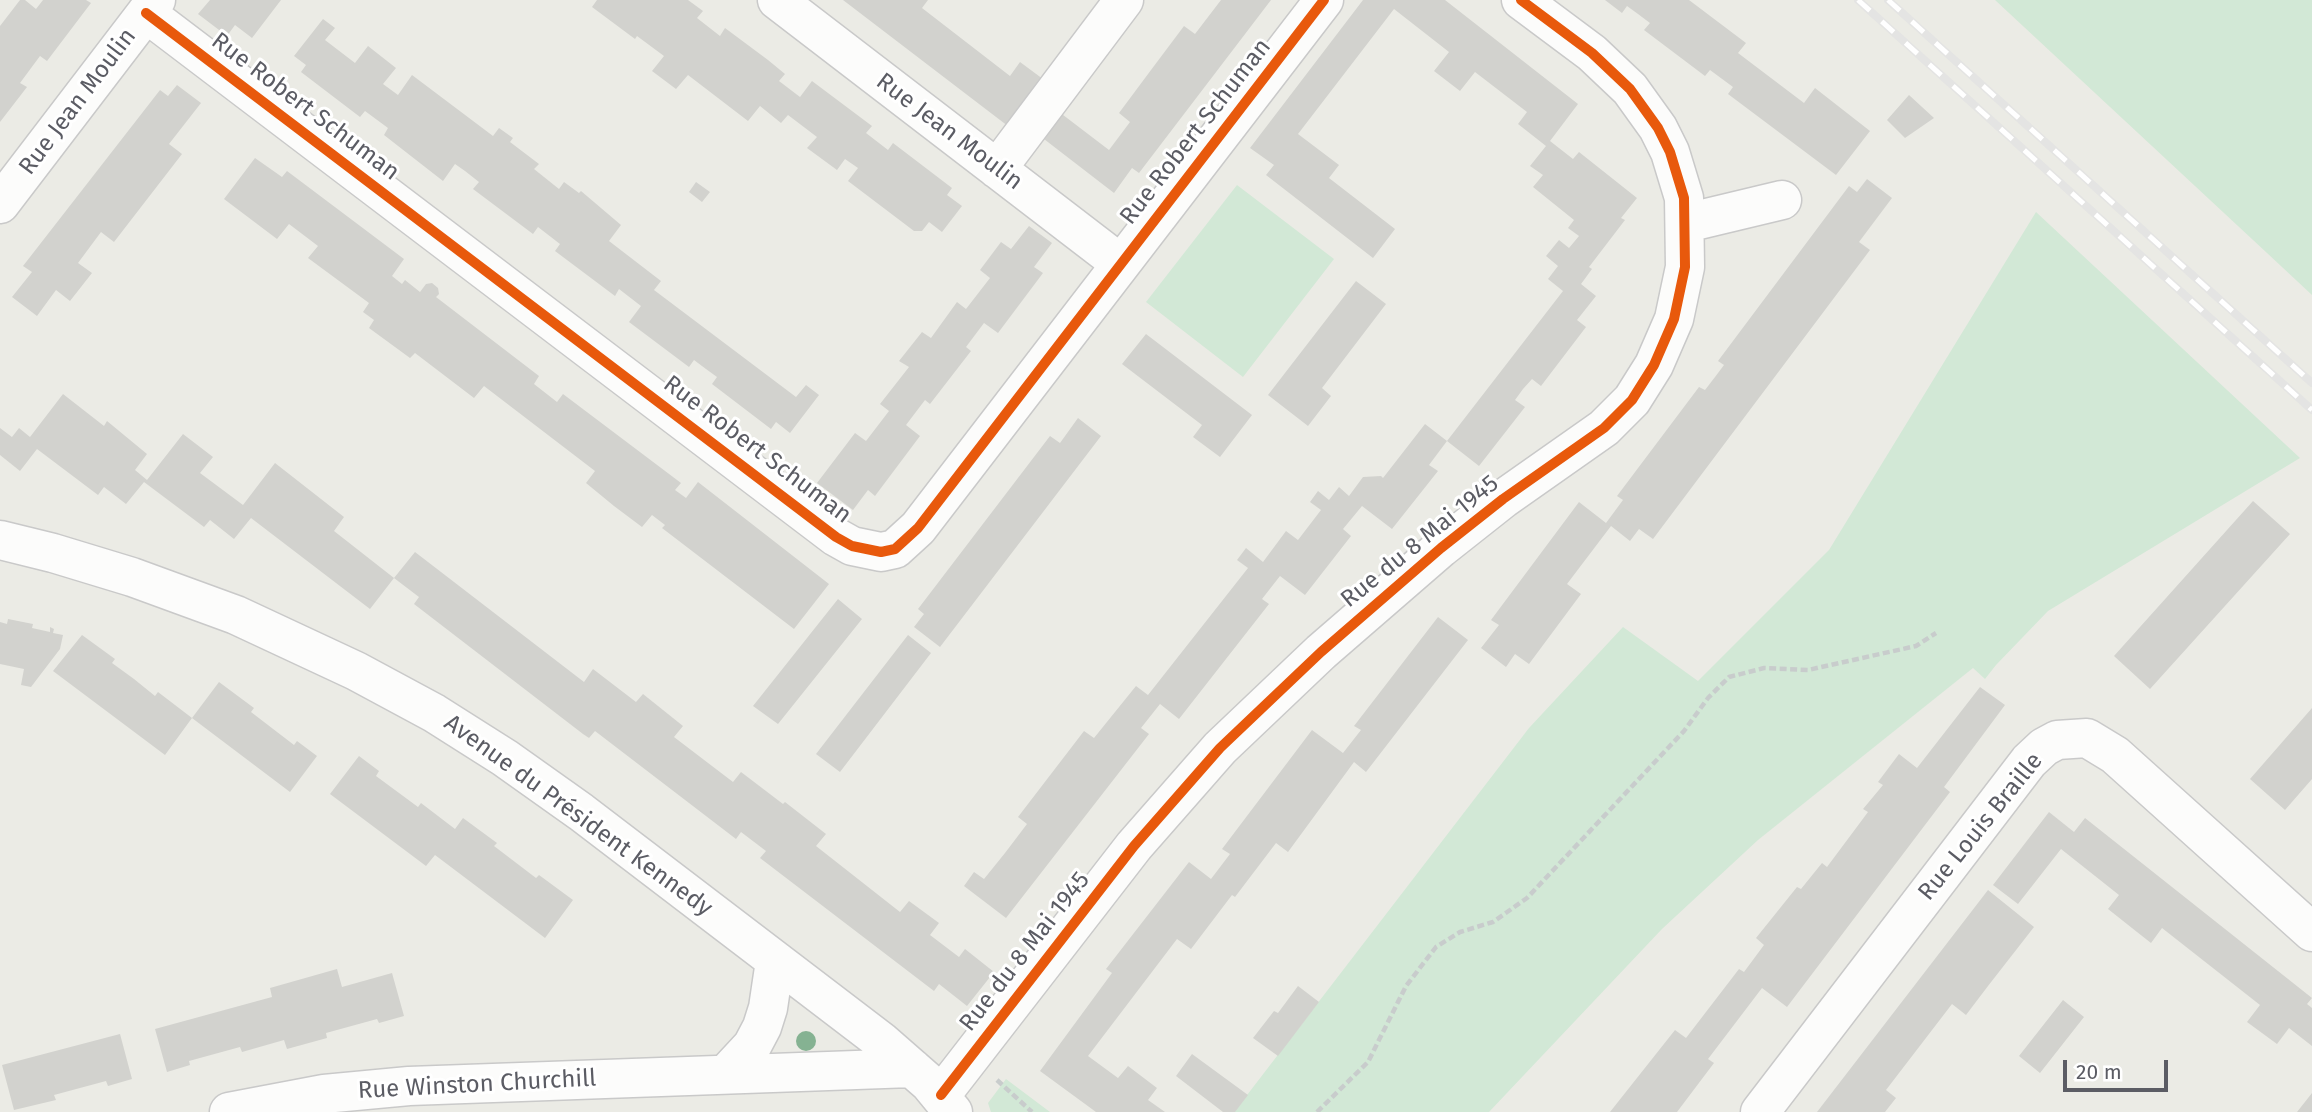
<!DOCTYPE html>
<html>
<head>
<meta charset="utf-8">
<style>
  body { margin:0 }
  #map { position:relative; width:2312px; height:1112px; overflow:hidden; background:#ebebe5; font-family:"Fira Sans",sans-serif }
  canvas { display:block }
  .scale { position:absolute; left:2063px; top:1060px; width:105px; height:32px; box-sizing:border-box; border:4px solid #5b5c64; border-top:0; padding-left:9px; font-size:21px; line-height:24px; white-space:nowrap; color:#5b5c64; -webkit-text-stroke:5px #fff; paint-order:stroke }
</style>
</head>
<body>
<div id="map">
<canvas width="2312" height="1112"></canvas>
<div class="scale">20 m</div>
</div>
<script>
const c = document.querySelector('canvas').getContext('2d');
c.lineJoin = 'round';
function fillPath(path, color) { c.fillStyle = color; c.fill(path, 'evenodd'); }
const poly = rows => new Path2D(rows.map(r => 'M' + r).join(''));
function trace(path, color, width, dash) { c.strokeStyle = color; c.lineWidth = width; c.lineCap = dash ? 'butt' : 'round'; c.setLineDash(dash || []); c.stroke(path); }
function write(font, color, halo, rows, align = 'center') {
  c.font = font + ' "Fira Sans",sans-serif'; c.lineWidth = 6; c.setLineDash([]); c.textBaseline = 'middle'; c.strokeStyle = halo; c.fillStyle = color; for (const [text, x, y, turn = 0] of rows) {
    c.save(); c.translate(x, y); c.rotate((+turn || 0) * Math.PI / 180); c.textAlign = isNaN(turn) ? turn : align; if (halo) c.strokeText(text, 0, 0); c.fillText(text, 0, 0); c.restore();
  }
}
fillPath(poly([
  [1995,0,2312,0,2312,295,2267,253],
  [1237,185,1334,259,1243,377,1146,302],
  [2036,212,2300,458,2048,611,1996,665,1985,679,1973,668,1758,840,1662,929,1489,1112,1234,1112,1529,728,1623,627,1698,681,1829,550],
  [1006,1079,1050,1112,991,1112,988,1103]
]), '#d2e8d6');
fillPath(poly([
  [20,0,25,0,36,9,43,0,86,0,91,3,47,61,40,56,20,83,27,87,0,122,0,26],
  [210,0,281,0,252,38,235,25,227,36,198,14],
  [597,0,688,0,703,11,697,18,720,36,725,28,768,60,785,74,779,81,800,97,812,81,872,126,866,133,888,150,893,143,952,188,947,195,962,206,942,232,929,222,922,231,914,231,848,181,858,168,845,159,837,170,807,148,817,137,788,115,781,123,760,106,748,121,688,75,676,89,652,71,664,56,637,36,635,39,592,7],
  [843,0,928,0,922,8,1010,76,1020,62,1051,85,1017,133],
  [1221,0,1271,0,1139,173,1132,168,1114,193,1031,129,1050,105,1109,150,1130,122,1119,113,1151,70,1184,26,1195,34],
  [1363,0,1445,0,1578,104,1550,141,1573,159,1579,152,1637,198,1621,218,1625,220,1589,267,1592,269,1581,284,1596,296,1577,320,1586,327,1541,386,1532,379,1523,389,1515,400,1525,407,1479,466,1447,441,1429,465,1438,471,1392,529,1362,506,1343,529,1351,536,1305,595,1280,576,1262,599,1269,604,1179,719,1160,704,1141,728,1149,734,1006,918,964,886,974,872,984,879,1005,853,1027,824,1018,817,1084,731,1094,738,1136,686,1148,695,1248,568,1237,560,1246,548,1263,562,1286,531,1298,540,1321,510,1310,502,1318,491,1329,500,1339,487,1349,496,1363,477,1381,476,1383,478,1425,424,1447,441,1563,291,1548,279,1558,266,1546,256,1559,240,1569,248,1579,236,1568,228,1574,220,1533,187,1543,175,1530,166,1546,146,1518,124,1527,112,1475,72,1460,91,1434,71,1449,52,1394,9,1298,134,1339,165,1329,178,1395,229,1373,258,1266,175,1274,165,1250,148],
  [1605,0,1689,0,1746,43,1738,53,1804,103,1815,88,1870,131,1836,175,1728,94,1733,87,1710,70,1705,76,1644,30,1650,23,1638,14,1627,6,1622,13],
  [323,19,335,28,325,40,355,63,368,46,396,68,383,84,398,95,412,75,493,136,499,128,513,138,510,142,539,164,534,169,559,189,564,182,579,193,581,191,621,225,609,241,661,281,654,290,796,397,806,385,819,395,790,433,776,422,771,429,712,384,717,377,706,369,694,360,689,367,629,322,641,306,619,289,615,296,555,251,560,244,538,227,533,234,473,189,479,182,465,171,455,164,443,181,384,135,388,128,365,111,360,117,301,72,306,65,294,56],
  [177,85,201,103,169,144,182,154,114,242,101,232,78,263,92,273,70,301,56,290,37,316,12,297,32,272,23,266,160,90,168,96],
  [1909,95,1934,118,1905,138,1887,120],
  [255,158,282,177,287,171,404,259,392,276,402,284,405,280,420,292,426,284,432,283,438,288,439,294,436,297,539,376,534,384,557,402,563,394,681,483,675,490,686,498,698,482,829,584,794,629,662,528,665,525,652,515,642,527,614,506,586,483,595,471,484,386,474,398,415,353,410,358,369,328,374,320,363,312,369,303,308,258,318,246,289,224,277,239,224,199],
  [1867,179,1892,198,1859,242,1870,250,1653,539,1639,529,1630,541,1611,526,1567,584,1581,594,1529,664,1515,654,1506,667,1481,648,1499,625,1491,620,1579,502,1606,523,1623,500,1617,496,1699,387,1705,390,1715,377,1724,365,1718,361,1849,186,1857,192],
  [696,182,710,192,702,202,689,192],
  [1029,226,1052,243,1034,267,1043,273,998,333,984,323,966,347,971,351,930,404,925,400,906,425,920,436,875,496,868,490,853,510,817,483,855,433,866,441,889,411,880,404,909,367,899,361,922,332,931,338,957,302,966,309,990,278,980,270,1001,242,1011,249],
  [1356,281,1386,304,1322,388,1331,396,1308,426,1268,395],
  [1146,334,1252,415,1220,457,1193,437,1202,425,1122,364],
  [63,394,104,426,107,421,147,454,135,470,147,480,183,434,213,457,200,473,243,505,275,463,344,517,334,531,394,578,415,552,584,682,593,669,636,702,643,694,683,726,674,737,733,782,741,772,783,804,785,802,826,834,816,846,900,912,909,901,939,923,930,935,959,957,965,949,994,972,967,1006,939,984,934,991,760,858,766,851,741,832,736,839,595,731,589,738,583,734,414,604,419,597,394,578,370,609,251,518,234,539,210,520,204,527,144,482,126,504,104,487,98,495,37,449,20,471,0,455,0,428,12,437,19,428,30,437],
  [1078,418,1101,436,940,647,914,627,924,614,918,609,1050,436,1060,443],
  [2253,501,2290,534,2150,689,2114,656],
  [838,599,862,619,778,724,753,706],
  [1438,617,1468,640,1366,772,1354,762,1288,852,1276,843,1235,897,1232,895,1191,949,1177,939,1088,1056,1118,1078,1128,1066,1157,1088,1148,1100,1165,1112,1096,1112,1040,1071,1112,973,1106,969,1189,862,1211,879,1230,854,1222,849,1312,730,1343,753,1361,730,1354,726],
  [8,619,33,624,32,628,50,632,50,627,54,629,53,633,63,635,60,649,31,687,21,685,24,669,0,664,0,622,7,624],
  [82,635,115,659,112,663,134,679,155,696,158,692,192,718,165,755,53,671],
  [908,635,931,653,840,772,816,754],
  [219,682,254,708,251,712,294,745,297,741,317,756,290,792,192,718],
  [1980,687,2005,705,1944,787,1950,792,1787,1007,1762,988,1708,1059,1714,1063,1677,1112,1610,1112,1675,1030,1686,1038,1739,969,1744,972,1764,945,1756,938,1797,887,1801,889,1822,863,1827,867,1868,812,1863,809,1883,785,1878,782,1899,754,1917,768],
  [2312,708,2312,779,2285,810,2250,779],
  [359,756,379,771,376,776,418,807,421,803,455,829,463,818,497,843,494,846,536,878,539,875,573,900,545,938,435,855,426,866,330,794],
  [2049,812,2074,832,2085,818,2312,998,2307,1004,2312,1008,2312,1046,2289,1028,2277,1044,2247,1022,2260,1005,2162,928,2151,943,2137,932,2108,909,2119,895,2061,849,2018,904,1993,885],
  [1988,890,2034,927,1988,986,1966,1015,1952,1004,1886,1090,1896,1098,1885,1112,1817,1112],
  [337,969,342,987,392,973,404,1016,379,1023,377,1019,326,1033,327,1038,287,1049,284,1040,242,1052,240,1047,189,1061,190,1065,167,1072,155,1029,272,997,270,988],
  [1298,986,1319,1002,1278,1056,1253,1038,1274,1011,1278,1013],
  [2063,1000,2084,1017,2040,1073,2019,1056],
  [120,1034,132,1079,108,1086,106,1081,54,1095,56,1100,14,1110,2,1065],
  [1192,1054,1248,1095,1235,1112,1223,1112,1176,1076],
  [2312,1093,2312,1112,2297,1112]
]), '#d2d2ce');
const minor = poly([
  [777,0,1121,264],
  [146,13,836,537,852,546,881,552,895,549,918,528,1324,0],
  [997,169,1124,0],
  [0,204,156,0],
  [1686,223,1782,200],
  [0,540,53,553,132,577,236,615,356,671,434,713,505,758,581,812,881,1041,929,1083,953,1112],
  [726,1074,752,1046,762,1027,768,1008,775,961],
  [941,1095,1134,846,1220,748,1321,652,1441,548,1503,499,1604,428,1632,400,1654,365,1674,319,1685,267,1684,198,1670,152,1658,128,1630,89,1592,53,1521,0],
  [229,1112,324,1094,409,1086,912,1068],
  [1760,1112,2029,761,2044,747,2057,740,2087,738,2115,755,2312,932]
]);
trace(minor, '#c9c9c9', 41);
trace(poly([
  [997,1080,1032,1112],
  [1317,1112,1368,1062,1406,986,1436,947,1460,932,1493,922,1527,898,1684,731,1708,698,1729,677,1764,668,1808,670,1916,646,1936,633]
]), '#c8cccc', 4.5, [7, 3.5]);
trace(minor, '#fcfcfb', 38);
const rail = poly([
  [1858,0,2312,410],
  [1888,0,2312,383]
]);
trace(rail, '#e4e4e3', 8);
trace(rail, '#fff', 5, [16]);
trace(poly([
  [146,13,836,537,852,546,881,552,895,549,918,528,1324,0],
  [941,1095,1134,846,1220,748,1321,652,1441,548,1503,499,1604,428,1632,400,1654,365,1674,319,1685,267,1684,198,1670,152,1658,128,1630,89,1592,53,1521,0]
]), '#e8590c', 10);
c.fillStyle = '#85b292';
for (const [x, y] of [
  [806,1041]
]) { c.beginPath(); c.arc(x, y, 10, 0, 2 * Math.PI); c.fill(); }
write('24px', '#5b5c64', '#fff', [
  ["Rue Jean Moulin",78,102,-53],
  ["Rue Robert Schuman",305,107,37],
  ["Rue Jean Moulin",949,132,37],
  ["Rue Robert Schuman",1196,132,-52],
  ["Rue Robert Schuman",757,450,37],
  ["Rue du 8 Mai 1945",1420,542,-39],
  ["Avenue du Président Kennedy",578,816,36],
  ["Rue Louis Braille",1981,827,-51],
  ["Rue du 8 Mai 1945",1025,952,-52],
  ["Rue Winston Churchill",477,1085,-3]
]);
</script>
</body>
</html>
